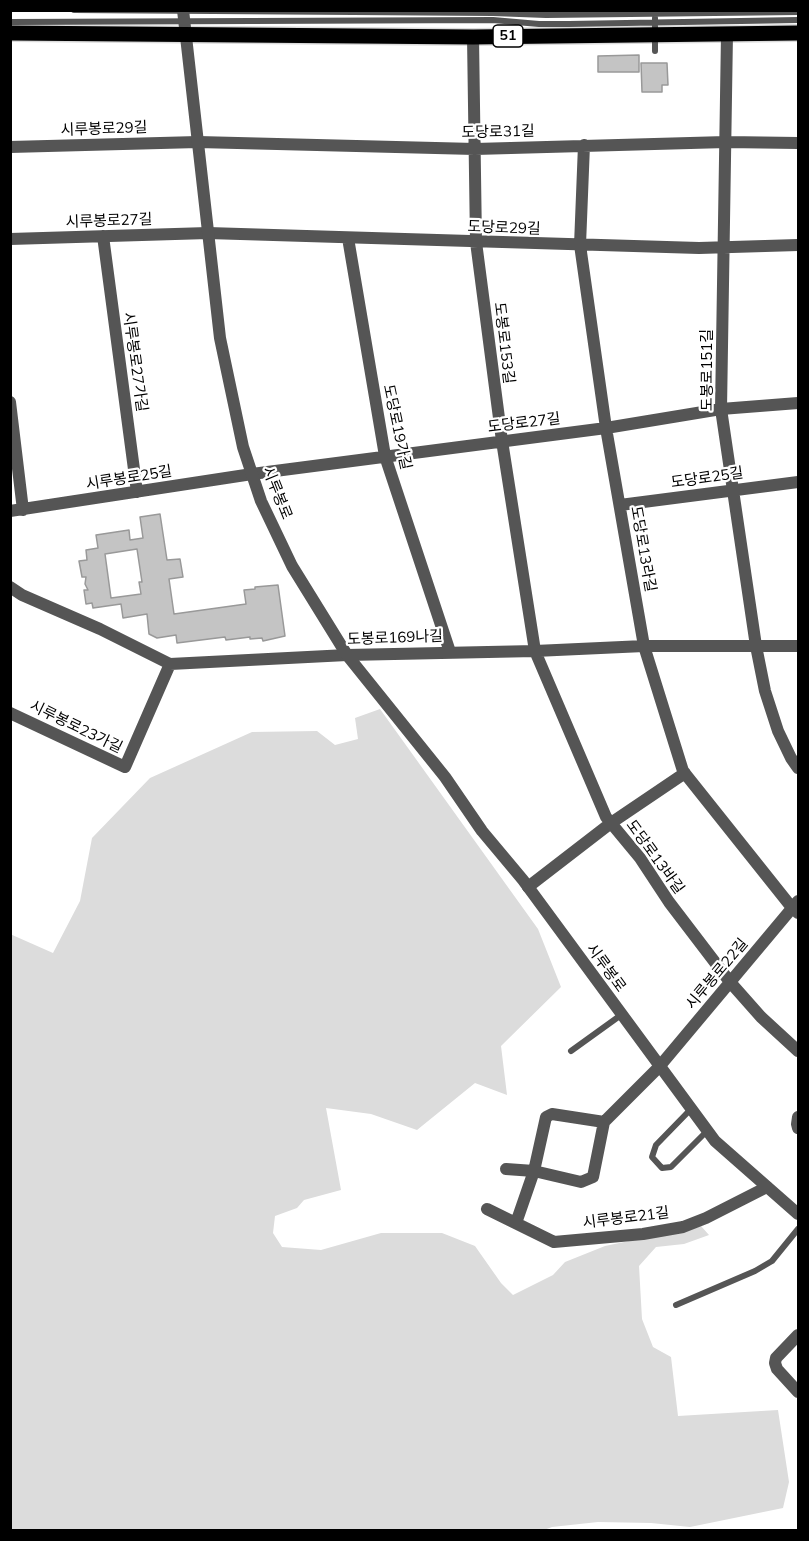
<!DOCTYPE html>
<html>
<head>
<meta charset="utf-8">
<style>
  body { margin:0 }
  #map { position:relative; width:809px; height:1541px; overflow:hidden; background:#fff; font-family:Mulish,sans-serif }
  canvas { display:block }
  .frame { position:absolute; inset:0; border:12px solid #000; pointer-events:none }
</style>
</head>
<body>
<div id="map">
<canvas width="809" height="1541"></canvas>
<div class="frame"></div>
</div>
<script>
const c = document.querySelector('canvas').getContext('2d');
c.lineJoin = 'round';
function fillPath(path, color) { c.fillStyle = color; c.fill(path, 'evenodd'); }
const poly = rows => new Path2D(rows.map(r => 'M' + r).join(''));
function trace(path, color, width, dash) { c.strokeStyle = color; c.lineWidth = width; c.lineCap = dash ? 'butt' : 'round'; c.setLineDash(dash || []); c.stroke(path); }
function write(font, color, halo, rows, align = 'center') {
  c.font = font + ' Mulish,"Noto Sans KR",sans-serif'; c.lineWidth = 4.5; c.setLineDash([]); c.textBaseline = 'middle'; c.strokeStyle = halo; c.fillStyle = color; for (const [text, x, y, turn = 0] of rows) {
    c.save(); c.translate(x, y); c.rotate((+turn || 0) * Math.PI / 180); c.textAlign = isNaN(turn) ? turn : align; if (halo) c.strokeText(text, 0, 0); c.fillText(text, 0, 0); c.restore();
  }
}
fillPath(poly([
  [380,709,538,929,561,987,501,1046,507,1095,475,1083,417,1130,371,1114,326,1108,341,1190,304,1200,297,1208,275,1216,273,1233,282,1247,321,1250,381,1233,442,1233,475,1246,501,1283,513,1295,553,1275,565,1262,605,1246,701,1226,709,1235,684,1244,656,1247,639,1266,642,1319,653,1347,671,1357,678,1416,778,1410,789,1482,783,1508,690,1527,651,1523,598,1522,552,1527,544,1530,11,1530,10,934,53,953,80,901,92,838,150,778,252,732,317,731,335,745,358,739,355,718]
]), '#dcdcdc');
const building = poly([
  [639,55,639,72,598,72,598,56,639,55],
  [641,63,667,63,668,85,662,85,662,92,642,92,641,63],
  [160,514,167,560,180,559,183,577,169,579,174,614,246,604,244,590,255,589,255,587,278,585,285,636,263,641,262,638,250,639,250,637,226,640,225,637,177,643,176,635,157,638,149,634,147,614,123,618,121,604,93,608,92,603,86,604,84,590,88,590,85,584,86,577,82,577,79,561,87,560,86,550,98,548,96,535,129,530,130,540,143,538,140,517,160,514],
  [137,549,142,582,139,582,141,594,111,598,105,554,137,549]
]);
fillPath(building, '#c4c4c4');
trace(building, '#999', 1.5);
const primary = poly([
  [10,33,473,37,798,33]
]);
trace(primary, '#dbdbdb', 18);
trace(poly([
  [74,10,493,13,546,15,798,12],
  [10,22,493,20,539,24,569,24,798,20],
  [655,51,655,18],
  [571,1051,621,1015],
  [691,1109,656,1145,652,1157,662,1168,671,1167,707,1131],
  [676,1305,755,1271,772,1261,798,1229]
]), '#555', 6);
trace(poly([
  [727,34,721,409,756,646,765,691,778,731,791,758,798,768],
  [473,37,476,242,502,441,535,651,606,817,640,858,669,902,730,982,761,1017,798,1051],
  [584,145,580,245,606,428,644,646,683,771,789,904,798,913],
  [10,147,198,142,475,149,726,142,798,143],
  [103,236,137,492],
  [348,238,385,456,450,652],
  [10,239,208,233,699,248,798,245],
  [10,402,23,510],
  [620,505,798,482],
  [10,511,252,474,606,428,721,409,798,403],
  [10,587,22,595,100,629,170,664,347,655,535,651,644,646,798,646],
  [10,713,125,767,170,664],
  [528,887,611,823,685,773],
  [798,1117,797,1124,798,1128],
  [604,1122,659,1067,798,901],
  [506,1169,534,1171,546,1117,552,1114,604,1122,593,1177,581,1182,534,1171,516,1223],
  [487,1209,554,1242,643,1234,683,1227,706,1218,767,1187],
  [798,1335,776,1358,775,1363,777,1369,798,1392]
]), '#555', 12);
trace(poly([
  [183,10,220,338,243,447,261,501,292,566,347,655,445,777,482,831,523,880,715,1141,798,1214]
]), '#555', 12);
trace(primary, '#000', 15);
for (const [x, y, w] of [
  [508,36,30]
]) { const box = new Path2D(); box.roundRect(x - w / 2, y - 11, w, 22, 4.5); c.fillStyle = '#fff'; c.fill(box); trace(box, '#000', 1.5); }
write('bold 14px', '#000', null, [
  ["51",508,36]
]);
write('15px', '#000', '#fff', [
  ["시루봉로29길",104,129,-2],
  ["도당로31길",498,132,-1],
  ["시루봉로27길",109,221,-2],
  ["도당로29길",504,228,2],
  ["도봉로153길",504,343,83],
  ["시루봉로27가길",135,362,82],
  ["도봉로151길",707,370,-90],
  ["도당로27길",524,423,-7],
  ["도당로19가길",397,427,78],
  ["시루봉로25길",129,478,-9],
  ["도당로25길",707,478,-8],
  ["시루봉로",277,493,68],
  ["도당로13라길",643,549,80],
  ["도봉로169나길",395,638,-2],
  ["시루봉로23가길",76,727,26],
  ["도당로13바길",655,857,54],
  ["시루봉로",606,968,54],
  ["시루봉로22길",717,974,-50],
  ["시루봉로21길",626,1218,-7]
]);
</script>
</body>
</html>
